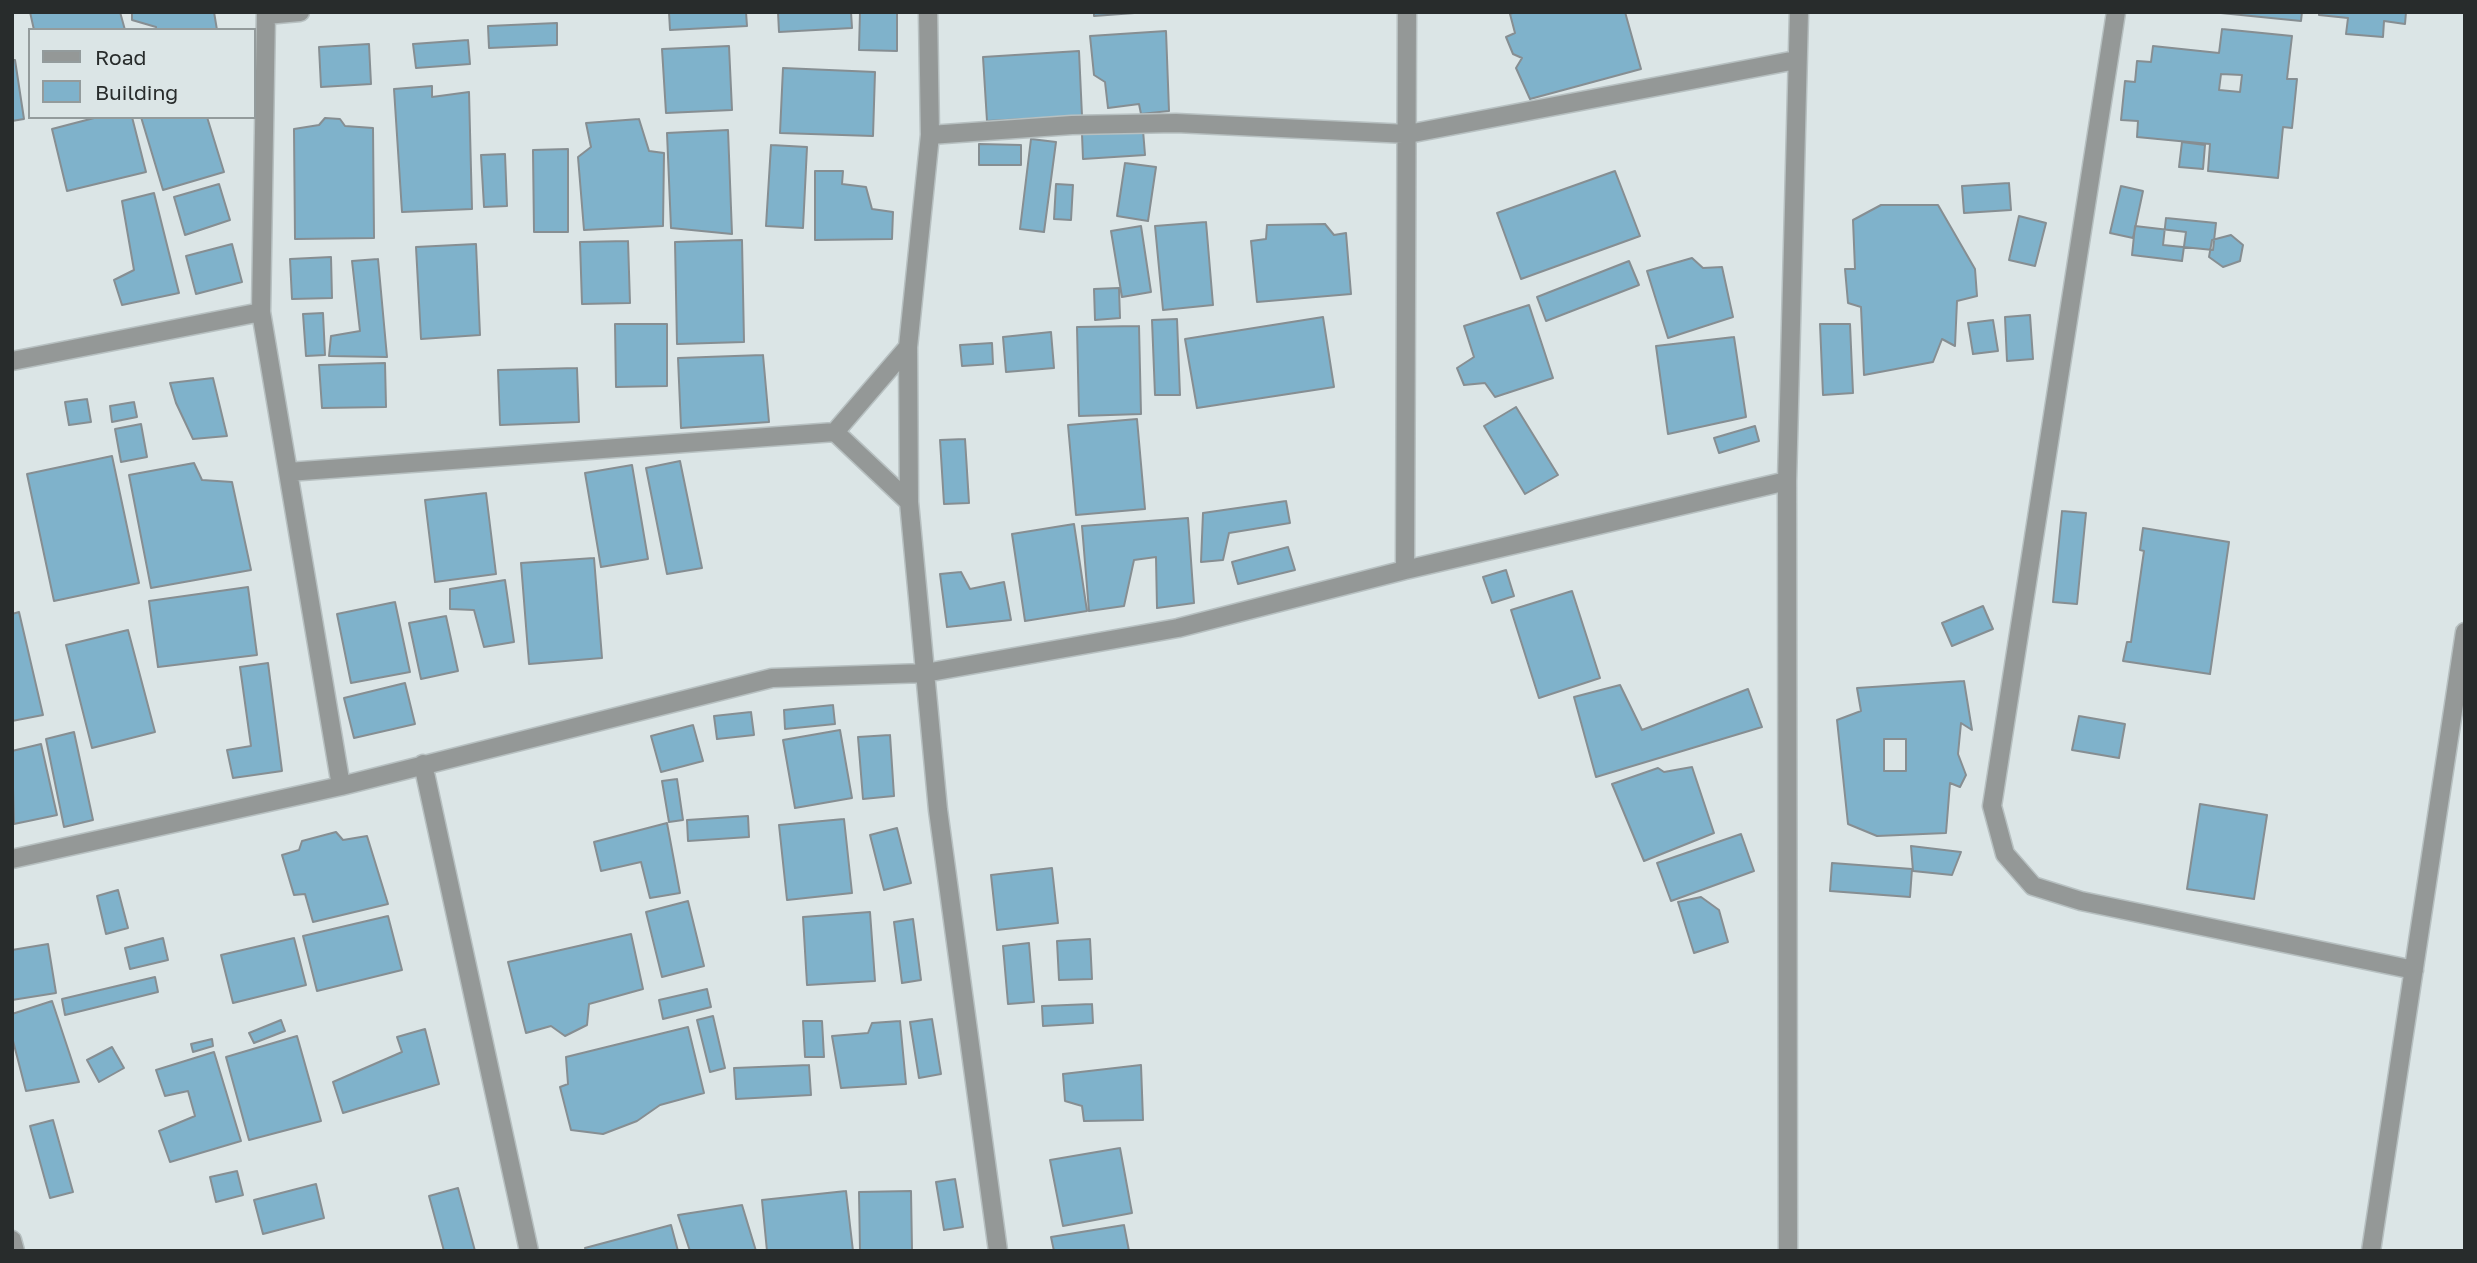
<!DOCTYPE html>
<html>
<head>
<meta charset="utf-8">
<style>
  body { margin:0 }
  #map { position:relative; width:2477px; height:1263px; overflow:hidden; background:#dbe5e6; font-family:"Golos Text",sans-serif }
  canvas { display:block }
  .frame { position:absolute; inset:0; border:14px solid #282c2c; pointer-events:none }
  .legend { position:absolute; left:28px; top:28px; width:228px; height:91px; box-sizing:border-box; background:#dbe5e6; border:2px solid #939b9c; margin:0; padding:9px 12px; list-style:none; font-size:21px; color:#282c2c }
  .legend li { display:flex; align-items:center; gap:14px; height:35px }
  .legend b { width:35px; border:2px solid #939b9c }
</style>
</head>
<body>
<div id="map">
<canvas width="2477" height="1263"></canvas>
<div class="frame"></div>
<ul class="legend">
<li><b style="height:9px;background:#949897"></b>Road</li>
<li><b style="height:19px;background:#7fb2cb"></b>Building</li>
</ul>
</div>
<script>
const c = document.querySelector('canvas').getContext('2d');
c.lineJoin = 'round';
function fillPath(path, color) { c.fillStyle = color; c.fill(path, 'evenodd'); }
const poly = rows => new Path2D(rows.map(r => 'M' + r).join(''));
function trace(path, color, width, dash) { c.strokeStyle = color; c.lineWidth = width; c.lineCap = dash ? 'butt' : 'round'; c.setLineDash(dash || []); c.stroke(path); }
const building = poly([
  [30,12,120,12,125,30,34,30,30,12],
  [132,12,214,12,217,30,156,30,156,27,132,20,132,12],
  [669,12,746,12,747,26,670,30,669,12],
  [778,12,851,12,852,28,779,32,778,12],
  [860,12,897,12,897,51,859,50,860,12],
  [1094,12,1148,12,1094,16,1094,12],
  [1515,12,1625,12,1641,69,1530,99,1516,68,1522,58,1513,54,1506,37,1515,33,1510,14,1515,12],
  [2211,12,2302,12,2301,21,2211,12],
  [2319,12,2406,12,2405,24,2384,21,2383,37,2346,34,2348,18,2319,15,2319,12],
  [557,23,557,45,489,48,488,26,557,23],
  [2222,29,2292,36,2287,79,2297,79,2292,128,2283,127,2278,178,2208,171,2210,144,2137,137,2138,121,2121,120,2125,81,2135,82,2137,61,2151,62,2153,46,2219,53,2222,29],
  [2221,74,2242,75,2240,92,2219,90,2221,74],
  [1166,31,1169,111,1141,114,1139,104,1108,108,1105,82,1094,75,1090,36,1166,31],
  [468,40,470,64,416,68,413,44,468,40],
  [369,44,371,84,321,87,319,47,369,44],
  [729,46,732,110,666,113,662,49,729,46],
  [1079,51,1082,116,987,121,983,57,1079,51],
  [12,60,15,60,24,119,12,121,12,60],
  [783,68,875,72,873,136,780,133,783,68],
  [432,86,432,97,469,92,472,209,402,212,394,89,432,86],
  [98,117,132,117,146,172,67,191,52,129,98,117],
  [141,117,207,117,224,172,163,190,141,117],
  [325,118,340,119,345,126,373,128,374,238,295,239,294,129,319,125,325,118],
  [639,119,649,151,664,153,663,226,584,230,578,157,591,147,586,123,639,119],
  [728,130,732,234,671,228,667,133,728,130],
  [1143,130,1145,155,1083,159,1082,134,1143,130],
  [1031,139,1056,142,1044,232,1020,229,1031,139],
  [2182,142,2205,145,2203,169,2179,167,2182,142],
  [979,144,1021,145,1021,165,979,165,979,144],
  [771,145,807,147,803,228,766,226,771,145],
  [568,149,568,232,534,232,533,150,568,149],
  [505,154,507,206,484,207,481,155,505,154],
  [1125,163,1156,167,1148,221,1117,216,1125,163],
  [815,171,843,171,842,184,866,187,872,209,893,212,892,239,815,240,815,171],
  [1615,171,1640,236,1521,279,1497,213,1615,171],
  [2009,183,2011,210,1964,213,1962,186,2009,183],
  [219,184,230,220,185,235,174,197,219,184],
  [1056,184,1073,185,1071,220,1054,219,1056,184],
  [2121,186,2143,191,2133,238,2110,233,2121,186],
  [154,193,179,293,122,305,114,280,134,270,122,201,154,193],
  [1881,205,1938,205,1975,269,1977,296,1957,301,1955,346,1942,339,1933,362,1864,375,1861,307,1848,303,1845,269,1855,269,1853,220,1881,205],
  [2019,216,2046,223,2035,266,2009,260,2019,216],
  [2166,218,2216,223,2213,250,2163,245,2166,218],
  [1206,222,1213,305,1163,310,1155,226,1206,222],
  [1325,224,1334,235,1346,233,1351,294,1257,302,1251,241,1266,239,1267,225,1325,224],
  [1141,226,1151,292,1122,297,1111,231,1141,226],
  [2135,226,2186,232,2182,261,2132,255,2135,226],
  [2231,235,2243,245,2240,261,2223,267,2209,257,2212,240,2231,235],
  [742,240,744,342,677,344,675,242,742,240],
  [628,241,630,303,582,304,580,242,628,241],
  [232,244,242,282,196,294,186,256,232,244],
  [476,244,480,335,421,339,416,247,476,244],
  [331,257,332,298,292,299,290,259,331,257],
  [1692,258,1703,268,1722,267,1733,317,1668,338,1647,271,1692,258],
  [378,259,387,357,329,356,331,336,360,331,352,261,378,259],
  [1629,261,1639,285,1546,321,1537,297,1629,261],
  [1119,288,1120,318,1095,320,1094,289,1119,288],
  [1529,305,1553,378,1495,397,1485,383,1464,385,1457,368,1474,357,1464,326,1529,305],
  [323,313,325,355,306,356,303,314,323,313],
  [2030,315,2033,359,2007,361,2005,317,2030,315],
  [1323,317,1334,387,1197,408,1185,339,1323,317],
  [1177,319,1180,395,1155,395,1152,320,1177,319],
  [1993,320,1998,351,1973,354,1968,323,1993,320],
  [615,324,667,324,667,386,616,387,615,324],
  [1820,324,1850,324,1853,393,1823,395,1820,324],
  [1139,326,1141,414,1079,416,1077,327,1139,326],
  [1051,332,1054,368,1006,372,1003,337,1051,332],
  [1734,337,1746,417,1668,434,1656,346,1734,337],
  [992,343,993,364,962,366,960,345,992,343],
  [763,355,769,422,681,428,678,358,763,355],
  [385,363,386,407,322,408,319,365,385,363],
  [577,368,579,422,500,425,498,370,577,368],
  [213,378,227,436,193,439,176,403,170,383,213,378],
  [87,399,91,422,69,425,65,402,87,399],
  [134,402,137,417,112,422,110,406,134,402],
  [1516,407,1558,475,1525,494,1484,426,1516,407],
  [1137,419,1145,509,1076,515,1068,425,1137,419],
  [141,424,147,457,121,462,115,429,141,424],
  [1755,426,1759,441,1719,453,1714,438,1755,426],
  [965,439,969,503,944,504,940,440,965,439],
  [112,456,139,583,54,601,27,474,112,456],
  [680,461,702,568,667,574,646,468,680,461],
  [194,463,202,480,232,482,251,570,151,588,129,475,194,463],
  [632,465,648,559,601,567,585,473,632,465],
  [486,493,496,574,435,582,425,500,486,493],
  [1286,501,1290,523,1229,533,1223,560,1201,562,1203,513,1286,501],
  [2062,511,2086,513,2077,604,2053,602,2062,511],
  [1188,518,1194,603,1157,608,1156,557,1134,560,1124,606,1089,611,1082,526,1188,518],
  [1074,524,1087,611,1025,621,1012,534,1074,524],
  [2143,528,2229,542,2210,674,2123,661,2127,642,2131,642,2144,551,2140,550,2143,528],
  [1288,547,1295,570,1238,584,1232,562,1288,547],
  [594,558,602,658,529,664,521,563,594,558],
  [1506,570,1514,596,1492,603,1483,577,1506,570],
  [961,572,970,589,1004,582,1011,620,947,627,940,574,961,572],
  [505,580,514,642,484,647,474,610,450,609,450,589,505,580],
  [248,587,257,655,158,667,149,601,248,587],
  [1572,591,1600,678,1539,698,1511,610,1572,591],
  [395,602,410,672,351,683,337,614,395,602],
  [1983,606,1993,629,1952,646,1942,623,1983,606],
  [19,612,43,715,12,721,12,614,19,612],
  [446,616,458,671,421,679,409,623,446,616],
  [128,630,155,732,92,748,66,645,128,630],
  [268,663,282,771,233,778,227,750,251,746,240,667,268,663],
  [1964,681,1972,730,1961,723,1958,754,1966,775,1960,787,1950,783,1946,833,1877,836,1848,824,1837,720,1861,711,1857,688,1964,681],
  [1884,739,1906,739,1906,771,1884,771,1884,739],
  [405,683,415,724,354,738,344,698,405,683],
  [1620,685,1642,730,1748,689,1762,727,1596,777,1574,697,1620,685],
  [833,705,835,724,785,729,784,710,833,705],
  [751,712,754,735,717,739,714,716,751,712],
  [2079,716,2125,724,2119,758,2072,750,2079,716],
  [693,725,703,761,661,772,651,736,693,725],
  [840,730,852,798,795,808,783,740,840,730],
  [74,732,93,820,64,827,46,739,74,732],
  [890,735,894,796,863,799,858,737,890,735],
  [41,744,57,815,14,824,12,751,41,744],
  [1692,767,1714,833,1644,861,1612,784,1658,768,1664,772,1692,767],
  [677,779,683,820,669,822,662,781,677,779],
  [2200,804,2267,815,2254,899,2187,889,2200,804],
  [748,816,749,837,688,841,687,820,748,816],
  [844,819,852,893,787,900,779,825,844,819],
  [667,823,680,893,650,898,641,862,601,871,594,842,667,823],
  [897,828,911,883,884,890,870,835,897,828],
  [336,832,343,840,367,836,388,904,313,922,305,894,294,895,282,855,299,850,302,841,336,832],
  [1741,834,1754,871,1671,901,1657,863,1741,834],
  [1911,846,1961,852,1952,875,1913,871,1911,846],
  [1832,863,1912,869,1910,897,1830,891,1832,863],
  [1052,868,1058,923,997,930,991,875,1052,868],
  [118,890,128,928,106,934,97,896,118,890],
  [1701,897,1719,910,1728,942,1694,953,1678,902,1701,897],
  [688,901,704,966,662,977,646,912,688,901],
  [870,912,875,981,807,985,803,917,870,912],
  [388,916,402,970,317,991,303,936,388,916],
  [913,919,921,980,902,983,894,922,913,919],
  [631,934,643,989,589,1004,587,1025,565,1036,551,1026,526,1033,508,962,631,934],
  [163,938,168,960,130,969,125,948,163,938],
  [294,938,306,985,233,1003,221,955,294,938],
  [1090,939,1092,979,1059,980,1057,941,1090,939],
  [1029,943,1034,1002,1008,1004,1003,946,1029,943],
  [48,944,56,993,12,1000,12,950,48,944],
  [155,977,158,992,65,1015,62,999,155,977],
  [707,989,711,1007,663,1019,659,1000,707,989],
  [52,1001,79,1082,26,1091,12,1037,12,1014,52,1001],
  [1092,1004,1093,1023,1043,1026,1042,1006,1092,1004],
  [713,1016,725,1068,710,1072,697,1020,713,1016],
  [932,1019,941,1074,919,1078,910,1022,932,1019],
  [281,1020,285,1031,254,1043,249,1033,281,1020],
  [803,1021,822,1021,824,1057,805,1057,803,1021],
  [900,1021,906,1084,841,1088,832,1036,868,1033,872,1023,900,1021],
  [688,1027,704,1093,660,1105,637,1121,603,1134,571,1130,560,1087,568,1084,566,1057,688,1027],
  [425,1029,439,1084,343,1113,333,1082,402,1052,397,1037,425,1029],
  [297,1036,321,1121,249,1140,226,1057,297,1036],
  [212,1039,213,1046,193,1052,191,1044,212,1039],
  [112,1047,124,1068,99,1082,87,1060,112,1047],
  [214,1052,241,1141,170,1162,159,1131,195,1116,188,1091,165,1096,156,1070,214,1052],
  [809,1065,811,1095,736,1099,734,1068,809,1065],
  [1141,1065,1143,1120,1084,1121,1082,1106,1065,1101,1063,1074,1141,1065],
  [53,1120,73,1192,50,1198,30,1126,53,1120],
  [1120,1148,1132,1213,1063,1226,1050,1160,1120,1148],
  [237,1171,243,1195,216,1202,210,1177,237,1171],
  [955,1179,963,1227,944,1230,936,1182,955,1179],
  [316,1184,324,1218,263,1234,254,1200,316,1184],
  [458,1188,475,1251,444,1251,429,1196,458,1188],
  [846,1191,853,1251,767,1251,762,1200,846,1191],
  [911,1191,912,1250,860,1251,859,1192,911,1191],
  [742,1205,756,1251,690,1251,678,1215,742,1205],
  [671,1225,678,1251,586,1251,585,1248,671,1225],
  [1124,1225,1129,1251,1054,1251,1051,1237,1124,1225]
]);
fillPath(building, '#7fb2cb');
trace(building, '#868e92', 2);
const minor = poly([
  [266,12,261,312,341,786],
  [928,12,930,135,908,347,909,502,938,810,998,1251],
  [2116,12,1992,806,2005,854,2033,886,2081,901,2414,970],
  [266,15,300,12],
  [930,135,1072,125,1176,123,1408,134,1796,60],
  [12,361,261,312],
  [835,432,909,502],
  [288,472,835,432,908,347],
  [1405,570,1407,12],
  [423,764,529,1251],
  [12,859,341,786,772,678,925,673,1178,628,1405,570,1787,481],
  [12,1240,15,1251],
  [1788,1251,1787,481,1799,12],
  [2371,1251,2465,632]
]);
trace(minor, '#b7c0c1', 21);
trace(minor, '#949897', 18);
</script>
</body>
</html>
